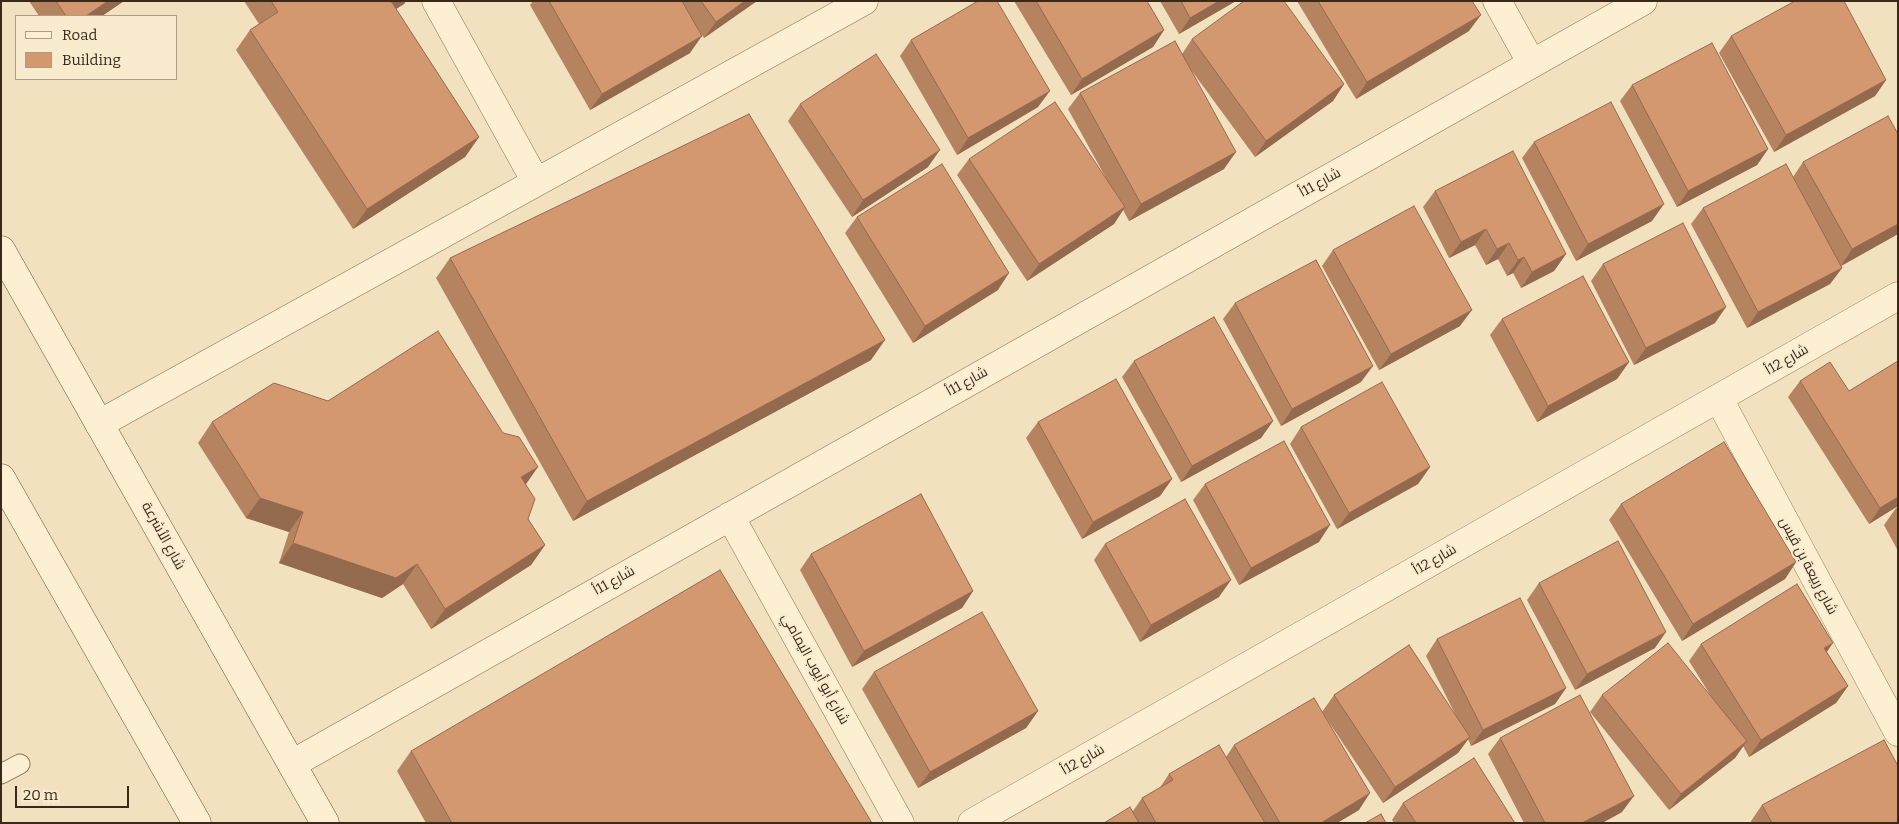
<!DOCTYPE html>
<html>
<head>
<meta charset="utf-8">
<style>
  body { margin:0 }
  #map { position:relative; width:1899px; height:824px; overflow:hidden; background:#f2e1be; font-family:Bitter,serif }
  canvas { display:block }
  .frame { position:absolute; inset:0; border:2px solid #3a291b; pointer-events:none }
  .legend { position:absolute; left:15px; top:15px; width:162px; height:65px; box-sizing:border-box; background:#f9ebce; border:1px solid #ad9d86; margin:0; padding:6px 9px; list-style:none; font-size:15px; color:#3a291b }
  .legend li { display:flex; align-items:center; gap:10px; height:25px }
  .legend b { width:25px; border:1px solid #ad9d86 }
  .scale { position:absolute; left:15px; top:786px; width:114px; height:22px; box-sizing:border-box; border:2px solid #3a291b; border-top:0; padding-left:6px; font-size:15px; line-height:18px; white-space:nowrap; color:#3a291b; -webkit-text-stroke:4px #f9ebce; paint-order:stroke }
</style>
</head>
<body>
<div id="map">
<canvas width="1899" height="824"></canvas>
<div class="frame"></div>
<ul class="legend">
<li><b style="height:6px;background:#fcefd2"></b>Road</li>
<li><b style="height:14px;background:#d49870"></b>Building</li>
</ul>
<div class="scale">20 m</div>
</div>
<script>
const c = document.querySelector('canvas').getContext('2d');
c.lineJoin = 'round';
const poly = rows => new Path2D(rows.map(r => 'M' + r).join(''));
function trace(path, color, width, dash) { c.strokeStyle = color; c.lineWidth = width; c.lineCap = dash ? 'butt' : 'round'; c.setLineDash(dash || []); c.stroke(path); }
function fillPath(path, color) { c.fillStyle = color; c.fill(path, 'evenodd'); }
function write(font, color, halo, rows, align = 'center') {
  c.font = font + ' Bitter,Cairo,serif'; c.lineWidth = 4; c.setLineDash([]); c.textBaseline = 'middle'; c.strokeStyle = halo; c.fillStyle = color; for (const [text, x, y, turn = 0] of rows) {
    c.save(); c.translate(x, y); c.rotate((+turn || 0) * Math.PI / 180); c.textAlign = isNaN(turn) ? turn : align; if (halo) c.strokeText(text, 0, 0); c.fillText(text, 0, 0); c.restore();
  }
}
const lane = poly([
  [1,774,20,764]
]);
const street = poly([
  [436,1,536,182],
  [1497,1,1532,64],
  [1719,399,1898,732],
  [99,424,864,1],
  [730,516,900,823],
  [292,764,1643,1],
  [972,823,1898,296]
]);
const secondary = poly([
  [1,250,325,823],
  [1,478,197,823]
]);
trace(lane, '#8c7155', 21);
trace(street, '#8c7155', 29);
trace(secondary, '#6e5238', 29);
trace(lane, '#fcefd2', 19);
trace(street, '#fcefd2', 28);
trace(secondary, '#fcefd2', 28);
fillPath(poly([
  [29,1,124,1,102,16,39,16],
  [244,1,406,1,404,4,396,9,479,137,465,157,353,229,236,50,250,30,259,24],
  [533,1,757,1,704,38,697,28,690,53,590,110,530,5],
  [1014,1,1147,1,1164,30,1153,47,1071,95],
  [1160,1,1236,1,1179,34],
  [1297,1,1472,1,1469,31,1356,99],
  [1731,36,1886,80,1875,96,1774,152,1719,53],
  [1192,39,1344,84,1333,101,1255,157,1186,63,1224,169,1129,221,1123,210,1114,224,1027,281,957,175,969,159,1107,180,1068,109,1080,93,1182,54],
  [911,40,1038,107,957,155,900,56],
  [1632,85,1768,149,1757,165,1677,207,1620,101],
  [800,104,928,167,852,217,788,121],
  [1534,142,1652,221,1576,261,1522,158],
  [1803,162,1898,234,1841,266,1842,268,1830,284,1747,328,1691,224,1703,208,1793,177],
  [1435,191,1566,254,1554,271,1521,288,1513,273,1507,276,1498,259,1486,265,1475,245,1449,258,1423,207],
  [857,217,998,290,913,343,845,233],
  [1333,250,1460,326,1379,370,1322,266],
  [450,258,871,360,573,521,436,278],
  [1603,264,1715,323,1634,365,1591,281],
  [1235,303,1361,382,1281,426,1223,319],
  [1502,319,1629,362,1617,379,1537,422,1490,335],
  [1134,361,1273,421,1261,438,1181,482,1122,377],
  [1800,381,1849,391,1898,506,1869,524,1788,397],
  [212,422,526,484,528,519,545,545,531,565,431,629,403,584,382,598,279,563,289,532,246,518,198,443],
  [1038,422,1172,479,1160,496,1082,539,1026,438],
  [1301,427,1430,467,1418,484,1337,529,1290,444],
  [1205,484,1319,542,1239,585,1193,500],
  [1621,504,1796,562,1785,579,1682,641,1609,520],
  [1898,507,1898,551,1884,525,1896,508],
  [1105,544,1219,597,1140,642,1094,560],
  [811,554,973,591,962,608,852,667,800,570],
  [1539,583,1655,648,1575,690,1527,600],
  [1437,639,1566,688,1555,704,1471,746,1468,739,1458,753,1383,803,1322,712,1334,695,1457,718,1426,656],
  [1701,644,1827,652,1848,686,1836,703,1749,757,1743,746,1735,758,1669,810,1590,712,1602,695,1714,701,1689,661],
  [874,672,1038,711,1026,728,918,788,862,689],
  [1500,738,1622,812,1602,823,1524,823,1488,754],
  [1234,745,1359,810,1337,823,1104,823,1133,811,1142,798,1159,789,1169,774,1226,757],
  [411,751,872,823,426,823,397,771],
  [1403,803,1515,823,1394,823,1392,820],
  [1762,805,1898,823,1751,823,1751,821]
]), '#b68360');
fillPath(poly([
  [108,1,124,1,102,16,86,16],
  [391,1,406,1,404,4,377,21],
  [745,1,757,1,704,38,716,22],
  [1219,1,1236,1,1179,34,1190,18],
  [1481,15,1469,31,1356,99,1367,82],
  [1164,30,1153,47,1071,95,1082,79],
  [702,36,690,53,590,110,602,94],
  [1886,80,1875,96,1774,152,1786,135],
  [1344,84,1333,101,1255,157,1266,141],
  [1050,91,1038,107,957,155,968,138],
  [479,137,465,157,353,229,367,209],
  [1768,149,1757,165,1677,207,1688,191],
  [940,150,928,167,852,217,863,200],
  [1236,152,1224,169,1129,221,1141,204],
  [1664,204,1652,221,1576,261,1588,244],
  [1125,207,1114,224,1027,281,1039,264],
  [1898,224,1898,234,1841,266,1852,249],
  [1486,229,1475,245,1449,258,1461,242],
  [1509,243,1498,259,1486,265,1497,249],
  [1566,254,1554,271,1521,288,1532,272],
  [1524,257,1513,273,1507,276,1518,260],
  [1842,268,1830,284,1747,328,1758,312],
  [1009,273,998,290,913,343,925,326],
  [1726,307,1715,323,1634,365,1646,348],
  [1472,310,1460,326,1379,370,1391,354],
  [885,340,871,360,573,521,587,501],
  [1629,362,1617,379,1537,422,1548,406],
  [1373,366,1361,382,1281,426,1292,409],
  [1273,421,1261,438,1181,482,1192,466],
  [538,467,524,487,521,477],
  [1430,467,1418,484,1337,529,1349,513],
  [1172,479,1160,496,1082,539,1093,522],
  [1898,497,1898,506,1869,524,1880,508],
  [260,498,303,512,289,532,246,518],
  [1330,525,1319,542,1239,585,1251,568],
  [293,543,417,564,403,584,382,598,279,563],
  [545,545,531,565,431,629,445,609],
  [1796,562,1785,579,1682,641,1693,624],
  [1231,580,1219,597,1140,642,1151,625],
  [973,591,962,608,852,667,864,651],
  [1666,632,1655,648,1575,690,1587,674],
  [1833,643,1822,659,1824,648],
  [1848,686,1836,703,1749,757,1761,740],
  [1566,688,1555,704,1471,746,1483,730],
  [1038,711,1026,728,918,788,930,772],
  [1470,737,1458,753,1383,803,1395,787],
  [1747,741,1735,758,1669,810,1681,794],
  [1370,793,1359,810,1337,823,1321,823],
  [1634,796,1622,812,1602,823,1582,823]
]), '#946a4e');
const building = poly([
  [56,1,108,1,86,16,66,16,56,1],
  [271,1,391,1,479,137,367,209,250,30,278,12,271,1],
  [549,1,682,1,702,36,602,94,549,1],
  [701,1,745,1,716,22,701,1],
  [978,1,997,1,1050,91,968,138,911,40,978,1],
  [1036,1,1147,1,1164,30,1082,79,1036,1],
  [1181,1,1219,1,1190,18,1181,1],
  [1244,1,1284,1,1344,84,1266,141,1192,39,1244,1],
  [1318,1,1472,1,1481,15,1367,82,1318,1],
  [1795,1,1844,1,1886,80,1786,135,1731,36,1795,1],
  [1175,41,1236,152,1141,204,1080,93,1175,41],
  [1712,43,1768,149,1688,191,1632,85,1712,43],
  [876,54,940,150,863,200,800,104,876,54],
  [1055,102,1125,207,1039,264,969,159,1055,102],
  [1611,102,1664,204,1588,244,1534,142,1611,102],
  [749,114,885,340,587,501,450,258,749,114],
  [1888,116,1898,134,1898,224,1852,249,1803,162,1888,116],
  [1513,151,1566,254,1532,272,1524,257,1518,260,1509,243,1497,249,1486,229,1461,242,1435,191,1513,151],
  [942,164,1009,273,925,326,857,217,942,164],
  [1786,164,1842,268,1758,312,1703,208,1786,164],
  [1414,206,1472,310,1391,354,1333,250,1414,206],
  [1683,223,1726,307,1646,348,1603,264,1683,223],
  [1316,260,1373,366,1292,409,1235,303,1316,260],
  [1583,276,1629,362,1548,406,1502,319,1583,276],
  [1214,317,1273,421,1192,466,1134,361,1214,317],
  [438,331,503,433,519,437,538,467,521,477,535,499,528,519,545,545,445,609,417,564,396,578,293,543,303,512,260,498,212,422,274,383,328,401,438,331],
  [1898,361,1898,497,1880,508,1800,381,1830,362,1849,391,1898,361],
  [1116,379,1172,479,1093,522,1038,422,1116,379],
  [1382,382,1430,467,1349,513,1301,427,1382,382],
  [1284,441,1330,525,1251,568,1205,484,1284,441],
  [1724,442,1796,562,1693,624,1621,504,1724,442],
  [921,494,973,591,864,651,811,554,921,494],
  [1185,499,1231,580,1151,625,1105,544,1185,499],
  [1618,541,1666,632,1587,674,1539,583,1618,541],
  [720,570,872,823,452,823,411,751,720,570],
  [1797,584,1833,643,1824,648,1848,686,1761,740,1701,644,1797,584],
  [1520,598,1566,688,1483,730,1437,639,1520,598],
  [982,612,1038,711,930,772,874,672,982,612],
  [1668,643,1747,741,1681,794,1602,695,1668,643],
  [1409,645,1470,737,1395,787,1334,695,1409,645],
  [1580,695,1634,796,1582,823,1545,823,1500,738,1580,695],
  [1314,698,1370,793,1321,823,1280,823,1234,745,1314,698],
  [1884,740,1898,766,1898,823,1772,823,1762,805,1884,740],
  [1219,745,1265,823,1156,823,1142,798,1173,780,1169,774,1219,745],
  [1474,758,1515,823,1416,823,1403,803,1474,758],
  [1130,807,1139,823,1104,823,1130,807],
  [1381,814,1386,823,1365,823,1381,814]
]);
fillPath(building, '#d49870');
trace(building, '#946a4e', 1);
write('14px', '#3a291b', '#f9ebce', [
  ["شارع 11أ",1320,183,-29],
  ["شارع 12أ",1787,360,-30],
  ["شارع 11أ",967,382,-29],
  ["شارع الأشرعة",163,536,61],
  ["شارع 12أ",1435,560,-30],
  ["شارع ربيعة بن قيس",1808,566,62],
  ["شارع 11أ",614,581,-29],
  ["شارع أبو أيوب اليمامي",815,669,61],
  ["شارع 12أ",1083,760,-30]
]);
</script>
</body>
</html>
